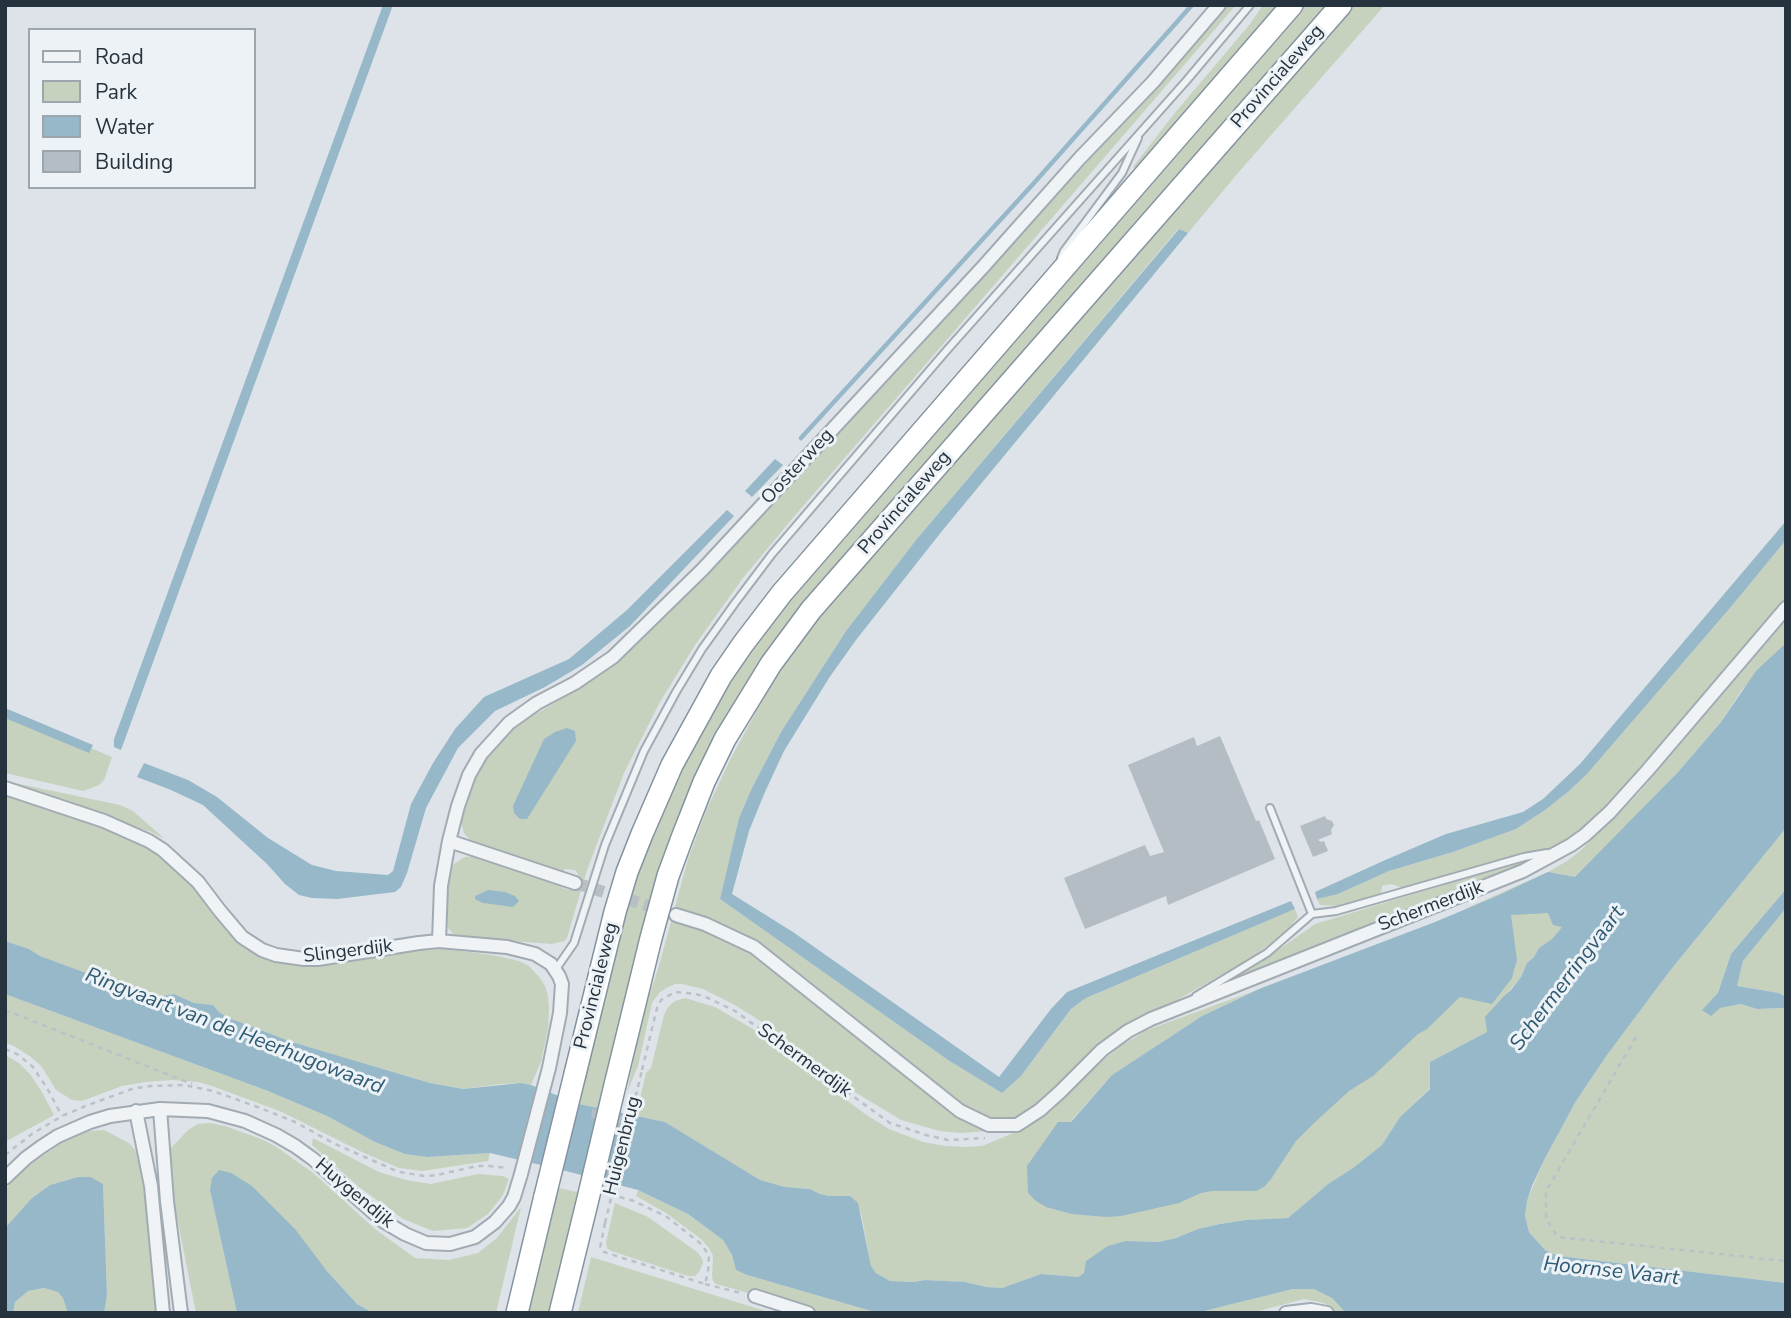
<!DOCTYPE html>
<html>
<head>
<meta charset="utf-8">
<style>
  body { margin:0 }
  #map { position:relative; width:1791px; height:1318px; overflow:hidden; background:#dde3e8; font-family:"Nunito Sans",sans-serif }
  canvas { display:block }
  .frame { position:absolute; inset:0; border:7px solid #26333f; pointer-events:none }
  .legend { position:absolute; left:28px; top:28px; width:228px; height:161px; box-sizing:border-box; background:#ecf2f5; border:2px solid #9da6ac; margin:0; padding:9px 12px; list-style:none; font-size:21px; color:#26333f }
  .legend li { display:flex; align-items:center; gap:14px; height:35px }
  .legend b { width:35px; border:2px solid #9da6ac }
</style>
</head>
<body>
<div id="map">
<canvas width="1791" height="1318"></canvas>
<div class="frame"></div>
<ul class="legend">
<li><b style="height:9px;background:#f0f3f6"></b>Road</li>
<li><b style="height:19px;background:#c6d2be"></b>Park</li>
<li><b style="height:19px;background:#96b8c9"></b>Water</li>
<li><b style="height:19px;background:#b4bdc4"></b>Building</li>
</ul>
</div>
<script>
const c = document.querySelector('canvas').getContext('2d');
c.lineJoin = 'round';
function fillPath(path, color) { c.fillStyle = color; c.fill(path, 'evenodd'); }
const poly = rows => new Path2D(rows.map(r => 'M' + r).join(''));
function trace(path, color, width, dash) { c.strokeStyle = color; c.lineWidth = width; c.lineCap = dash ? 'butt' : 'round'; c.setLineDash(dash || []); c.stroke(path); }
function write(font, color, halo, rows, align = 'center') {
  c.font = font + ' "Nunito Sans",sans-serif'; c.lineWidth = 6; c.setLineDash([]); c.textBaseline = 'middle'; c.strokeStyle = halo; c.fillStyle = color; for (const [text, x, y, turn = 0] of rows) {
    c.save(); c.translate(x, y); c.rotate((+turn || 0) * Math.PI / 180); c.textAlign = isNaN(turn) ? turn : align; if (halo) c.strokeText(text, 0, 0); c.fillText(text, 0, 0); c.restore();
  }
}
fillPath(poly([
  [1228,5,1236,5,792,519,743,578,695,645,660,702,624,773,587,870,567,938,564,941,552,944,459,937,452,933,448,928,445,914,448,877,451,869,454,864,465,857,476,856,559,882,561,887,568,890,575,888,577,885,578,874,575,870,565,869,563,872,473,843,464,833,460,819,468,795,481,766,500,741,520,723,577,690,621,659,673,609,919,348,1107,139,1145,99],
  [1263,5,1280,5,1139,168,1136,169,1133,167,1174,114,1250,24],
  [1303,5,1331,5,779,639,648,926,598,1108,579,1104,615,944,638,869,671,785,733,675,789,598],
  [1353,5,1385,5,1238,173,1188,233,1178,229,916,540,846,631,781,732,751,790,739,818,720,899,948,1060,1002,1093,1021,1076,1071,1009,1086,998,1295,909,1298,917,1286,932,1251,958,1177,1000,1026,1114,990,1131,961,1133,940,1131,901,1120,855,1092,767,1025,733,1004,703,989,682,984,675,984,666,988,659,993,652,1003,638,1066,627,1092,643,1014,658,969,688,859,706,811,730,760,784,660,854,571,980,430],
  [1786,540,1786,600,1623,792,1582,833,1568,842,1544,851,1512,857,1403,888,1391,884,1382,886,1381,894,1361,901,1338,906,1320,905,1317,899,1338,894,1389,871,1453,852,1516,829,1545,810,1569,791,1587,774,1730,608],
  [1786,620,1786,643,1741,691,1721,722,1679,771,1628,824,1575,878,1555,873,1529,883,1548,913,1562,927,1552,939,1539,948,1534,957,1527,963,1521,977,1497,1005,1487,1032,1430,1062,1430,1088,1400,1117,1382,1145,1353,1168,1328,1184,1288,1218,1246,1220,1220,1224,1198,1229,1176,1238,1159,1242,1126,1241,1078,1277,1041,1274,1002,1288,986,1287,965,1282,925,1280,914,1282,890,1281,876,1273,871,1266,861,1213,850,1196,829,1196,820,1194,810,1189,785,1187,759,1180,665,1122,636,1116,646,1073,651,1068,664,1015,668,1007,675,1001,685,998,715,1007,758,1032,865,1114,889,1129,923,1142,946,1146,966,1147,982,1146,1016,1132,1037,1119,1102,1061,1121,1046,1147,1030,1254,991,1202,1016,1112,1075,1071,1121,1460,997,1512,978,1517,960,1507,944,1465,909,1548,872,1567,861,1580,851,1637,795],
  [5,712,112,757,104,780,99,785,83,791,5,773],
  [5,781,120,805,133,811,165,839,149,831,137,828,5,783],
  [5,795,117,833,152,850,166,861,195,890,227,932,253,953,268,960,296,966,311,965,361,960,421,950,444,949,493,955,519,961,529,966,540,978,545,986,548,996,549,1008,548,1029,541,1062,531,1085,521,1083,502,1084,463,1089,430,1083,292,1042,229,1018,219,1012,213,1005,194,1003,174,994,162,996,150,995,132,990,40,956,29,949,5,941],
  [1786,828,1786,889,1731,954,1718,993,1720,1008,1741,1004,1757,1009,1781,1008,1786,1009,1786,1283,1567,1257,1553,1254,1545,1250,1529,1232,1525,1216,1527,1201,1543,1162,1576,1101,1607,1055,1669,972],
  [1526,860,1530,864,1206,994,1271,955,1315,924],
  [1786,908,1786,997,1779,993,1737,986,1743,961],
  [5,994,268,1091,327,1116,375,1142,405,1154,427,1157,490,1153,488,1161,422,1171,399,1168,364,1153,282,1112,212,1086,198,1082,172,1080,146,1082,122,1086,82,1101,72,1100,56,1090,42,1067,31,1057,14,1046,5,1043],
  [5,1055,19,1063,30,1074,42,1092,54,1115,5,1142],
  [210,1123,225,1126,261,1139,275,1146,312,1172,375,1229,415,1258,449,1260,478,1253,497,1238,521,1207,496,1313,373,1313,357,1304,326,1270,210,1190,237,1313,196,1313,173,1197,168,1159,171,1148,188,1130,198,1124],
  [104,1130,129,1143,135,1150,140,1163,159,1313,104,1313,107,1296,103,1184,91,1177,78,1177,50,1185,32,1198,5,1228,5,1190,11,1183,27,1167,68,1139,88,1131],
  [313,1138,379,1172,406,1180,431,1184,478,1174,503,1176,509,1179,503,1195,488,1214,467,1228,433,1231,403,1219,359,1187,312,1145],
  [558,1188,578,1192,550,1313,526,1313],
  [638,1190,688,1214,723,1240,732,1255,736,1270,747,1275,878,1313,821,1313,716,1284,713,1281,712,1276,713,1256,709,1248,701,1239,666,1213,636,1196],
  [615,1203,648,1217,697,1252,702,1258,703,1263,699,1272,695,1276,688,1276,611,1251,607,1248,606,1242],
  [591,1257,772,1313,578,1313],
  [44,1288,58,1292,63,1297,68,1313,13,1313,15,1302,28,1291],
  [1293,1289,1314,1289,1332,1298,1346,1313,1338,1313,1324,1303,1304,1299,1251,1313,1196,1313]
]), '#c6d2be');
fillPath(poly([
  [383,5,393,5,121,750,114,747,114,739],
  [1179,229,1188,233,942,531,856,640,829,678,784,751,765,792,749,831,732,894,793,932,999,1077,1051,1009,1067,992,1291,901,1295,909,1086,998,1071,1009,1021,1076,1002,1093,948,1060,720,899,739,818,751,790,781,732,846,631,916,540],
  [775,459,783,465,752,497,745,491],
  [727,510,734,516,630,626,582,665,545,687,495,711,458,748,426,808,407,873,401,887,395,892,337,899,312,898,299,895,285,884,267,864,203,805,171,790,137,777,144,763,188,780,217,797,268,838,312,865,336,871,388,875,393,871,411,804,433,763,455,729,484,697,569,659,627,610],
  [1786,521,1786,540,1730,608,1587,774,1569,791,1545,810,1516,829,1453,852,1389,871,1338,894,1317,899,1315,892,1383,861,1446,834,1523,812,1543,799,1580,764],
  [1786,643,1786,828,1669,972,1607,1055,1576,1101,1543,1162,1532,1186,1527,1201,1525,1216,1529,1232,1545,1250,1553,1254,1567,1257,1786,1283,1786,1313,1346,1313,1332,1298,1314,1289,1293,1289,1196,1313,878,1313,747,1275,736,1270,732,1255,723,1240,688,1214,638,1190,566,1171,490,1153,427,1157,405,1154,375,1142,327,1116,268,1091,5,994,5,941,29,949,40,956,132,990,150,995,162,996,174,994,194,1003,213,1005,219,1012,229,1018,292,1042,430,1083,463,1089,521,1083,531,1085,579,1104,665,1122,760,1180,785,1187,810,1189,820,1194,829,1196,850,1196,858,1203,871,1266,876,1273,890,1281,914,1282,925,1280,965,1282,986,1287,1002,1288,1041,1274,1078,1277,1084,1273,1086,1261,1108,1246,1126,1241,1159,1242,1176,1238,1198,1229,1220,1224,1246,1220,1288,1218,1328,1184,1353,1168,1382,1145,1400,1117,1430,1089,1430,1062,1487,1032,1485,1017,1504,996,1511,990,1521,977,1527,963,1534,957,1539,948,1552,939,1562,927,1553,925,1548,913,1511,915,1517,960,1512,978,1492,1004,1460,997,1427,1029,1418,1034,1373,1076,1349,1091,1313,1124,1296,1141,1271,1179,1264,1187,1256,1191,1212,1191,1201,1193,1179,1203,1121,1216,1106,1217,1072,1214,1046,1207,1036,1201,1028,1193,1027,1166,1058,1122,1071,1122,1112,1075,1202,1016,1259,989,1435,922,1497,896,1548,872,1575,877,1679,771,1721,722,1756,671],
  [5,708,93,745,89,753,5,718],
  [567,728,575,731,576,741,527,819,520,819,514,813,513,806,544,739,555,732],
  [1786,889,1786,908,1743,961,1737,986,1779,993,1786,997,1786,1009,1781,1008,1757,1009,1741,1004,1720,1008,1711,1016,1702,1010,1718,993,1731,954],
  [488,890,505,892,515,896,519,901,513,907,483,903,475,899,475,896],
  [219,1170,231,1173,252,1186,295,1229,326,1270,357,1304,373,1313,237,1313,210,1190,212,1178],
  [78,1177,91,1177,103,1184,107,1296,104,1313,68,1313,63,1298,58,1292,44,1288,28,1291,15,1302,13,1313,5,1313,5,1228,32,1198,50,1185]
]), '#96b8c9');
trace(poly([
  [801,438,1034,183,1192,5]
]), '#96b8c9', 4.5);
fillPath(poly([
  [1220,736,1256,821,1259,820,1275,859,1168,905,1166,896,1085,929,1064,878,1145,845,1150,856,1164,852,1128,765,1194,737,1197,746],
  [1325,816,1326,819,1332,821,1334,825,1331,830,1332,834,1318,840,1321,842,1324,841,1328,851,1313,857,1300,826],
  [592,1109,625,1117,623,1126,591,1118]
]), '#b4bdc4');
trace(poly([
  [575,883,665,911]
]), '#b8c0c6', 12, [12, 6]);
const lane = poly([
  [1061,258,1064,251,1122,173,1138,138],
  [1312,914,1336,911,1524,857,1547,853],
  [556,969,574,943,605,845,644,751,676,692,702,649,735,603,772,554,947,350,1187,80,1250,5],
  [1196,996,1267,953,1312,914,1270,808]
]);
const street = poly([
  [5,788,104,821,149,841,163,850,198,882,220,911,242,937,262,950,276,955,304,959,318,959,419,943,439,941,507,947,535,954,551,964,559,976,562,984,560,1013,549,1068],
  [449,841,575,883],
  [676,915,705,924,754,947,960,1111,989,1125,1017,1125,1040,1110,1060,1092,1102,1050,1128,1031,1151,1019,1523,871,1571,845,1585,835,1610,812,1647,771,1786,608],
  [439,941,441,886,449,841,458,806,469,775,481,754,509,723,537,703,575,683,613,657,703,569,983,267,1080,158,1153,82,1219,5],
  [160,1109,167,1201,181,1313],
  [136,1111,151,1186,163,1313],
  [5,1178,26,1158,41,1147,58,1136,90,1122,110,1116,160,1109,208,1111,245,1121,276,1135,295,1146,313,1159,383,1221,405,1234,426,1243,450,1244,475,1237,495,1222,509,1206,514,1197,521,1174],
  [755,1296,808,1313],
  [1286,1313,1311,1310,1327,1313]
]);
const highway = poly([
  [575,1074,615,912,627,872,642,834,672,765,721,676,743,644,782,593,1292,5],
  [615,1085,651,938,668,876,682,838,704,782,725,739,771,664,811,610,1341,5],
  [517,1313,545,1196],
  [560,1313,586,1207]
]);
trace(lane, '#a2abb2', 10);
trace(street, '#a2abb2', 16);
trace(highway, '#84939f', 24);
trace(poly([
  [5,1010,192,1084],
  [1636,1037,1546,1191,1546,1219,1558,1237,1786,1261],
  [5,1049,17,1054,32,1066,47,1088,62,1116],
  [642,1070,657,1008,661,1000,675,992,696,994,708,998,735,1011,890,1123,926,1135,948,1140,985,1138],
  [5,1155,32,1134,62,1116,88,1105,132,1089,150,1086,184,1085,213,1091,255,1106,295,1122,335,1144,399,1172,425,1176,437,1175,477,1166,489,1166,507,1168],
  [605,1223,600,1248,604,1252,705,1284,708,1272,709,1255,700,1243,667,1217,634,1201,609,1194],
  [705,1284,741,1293]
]), '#bbc1c6', 2.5, [5, 5]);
trace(lane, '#f0f3f6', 6);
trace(street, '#f0f3f6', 12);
trace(highway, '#fff', 21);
const streetBridge = poly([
  [521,1174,549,1068]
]);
const highwayBridge = poly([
  [545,1196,575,1074],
  [586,1207,615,1085]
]);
trace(streetBridge, '#a2abb2', 16, []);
trace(highwayBridge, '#84939f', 24, []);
trace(poly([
  [605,1223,642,1070]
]), '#bbc1c6', 2.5, [5, 5]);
trace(streetBridge, '#f0f3f6', 12);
trace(highwayBridge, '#fff', 21);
write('19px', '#26333f', '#ecf2f5', [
  ["Provincialeweg",1278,77,-49],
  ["Oosterweg",798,467,-47],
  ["Provincialeweg",905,503,-49],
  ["Schermerdijk",1431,907,-21],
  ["Slingerdijk",348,952,-7],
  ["Provincialeweg",597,986,-76],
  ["Schermerdijk",804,1061,36],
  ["Huigenbrug",623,1146,-76],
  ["Huygendijk",354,1194,40]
]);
write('italic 21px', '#2f5a74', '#ecf2f5', [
  ["Schermerringvaart",1568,979,-53],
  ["Ringvaart van de Heerhugowaard",234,1032,21],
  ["Hoornse Vaart",1611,1272,6]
]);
</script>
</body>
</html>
